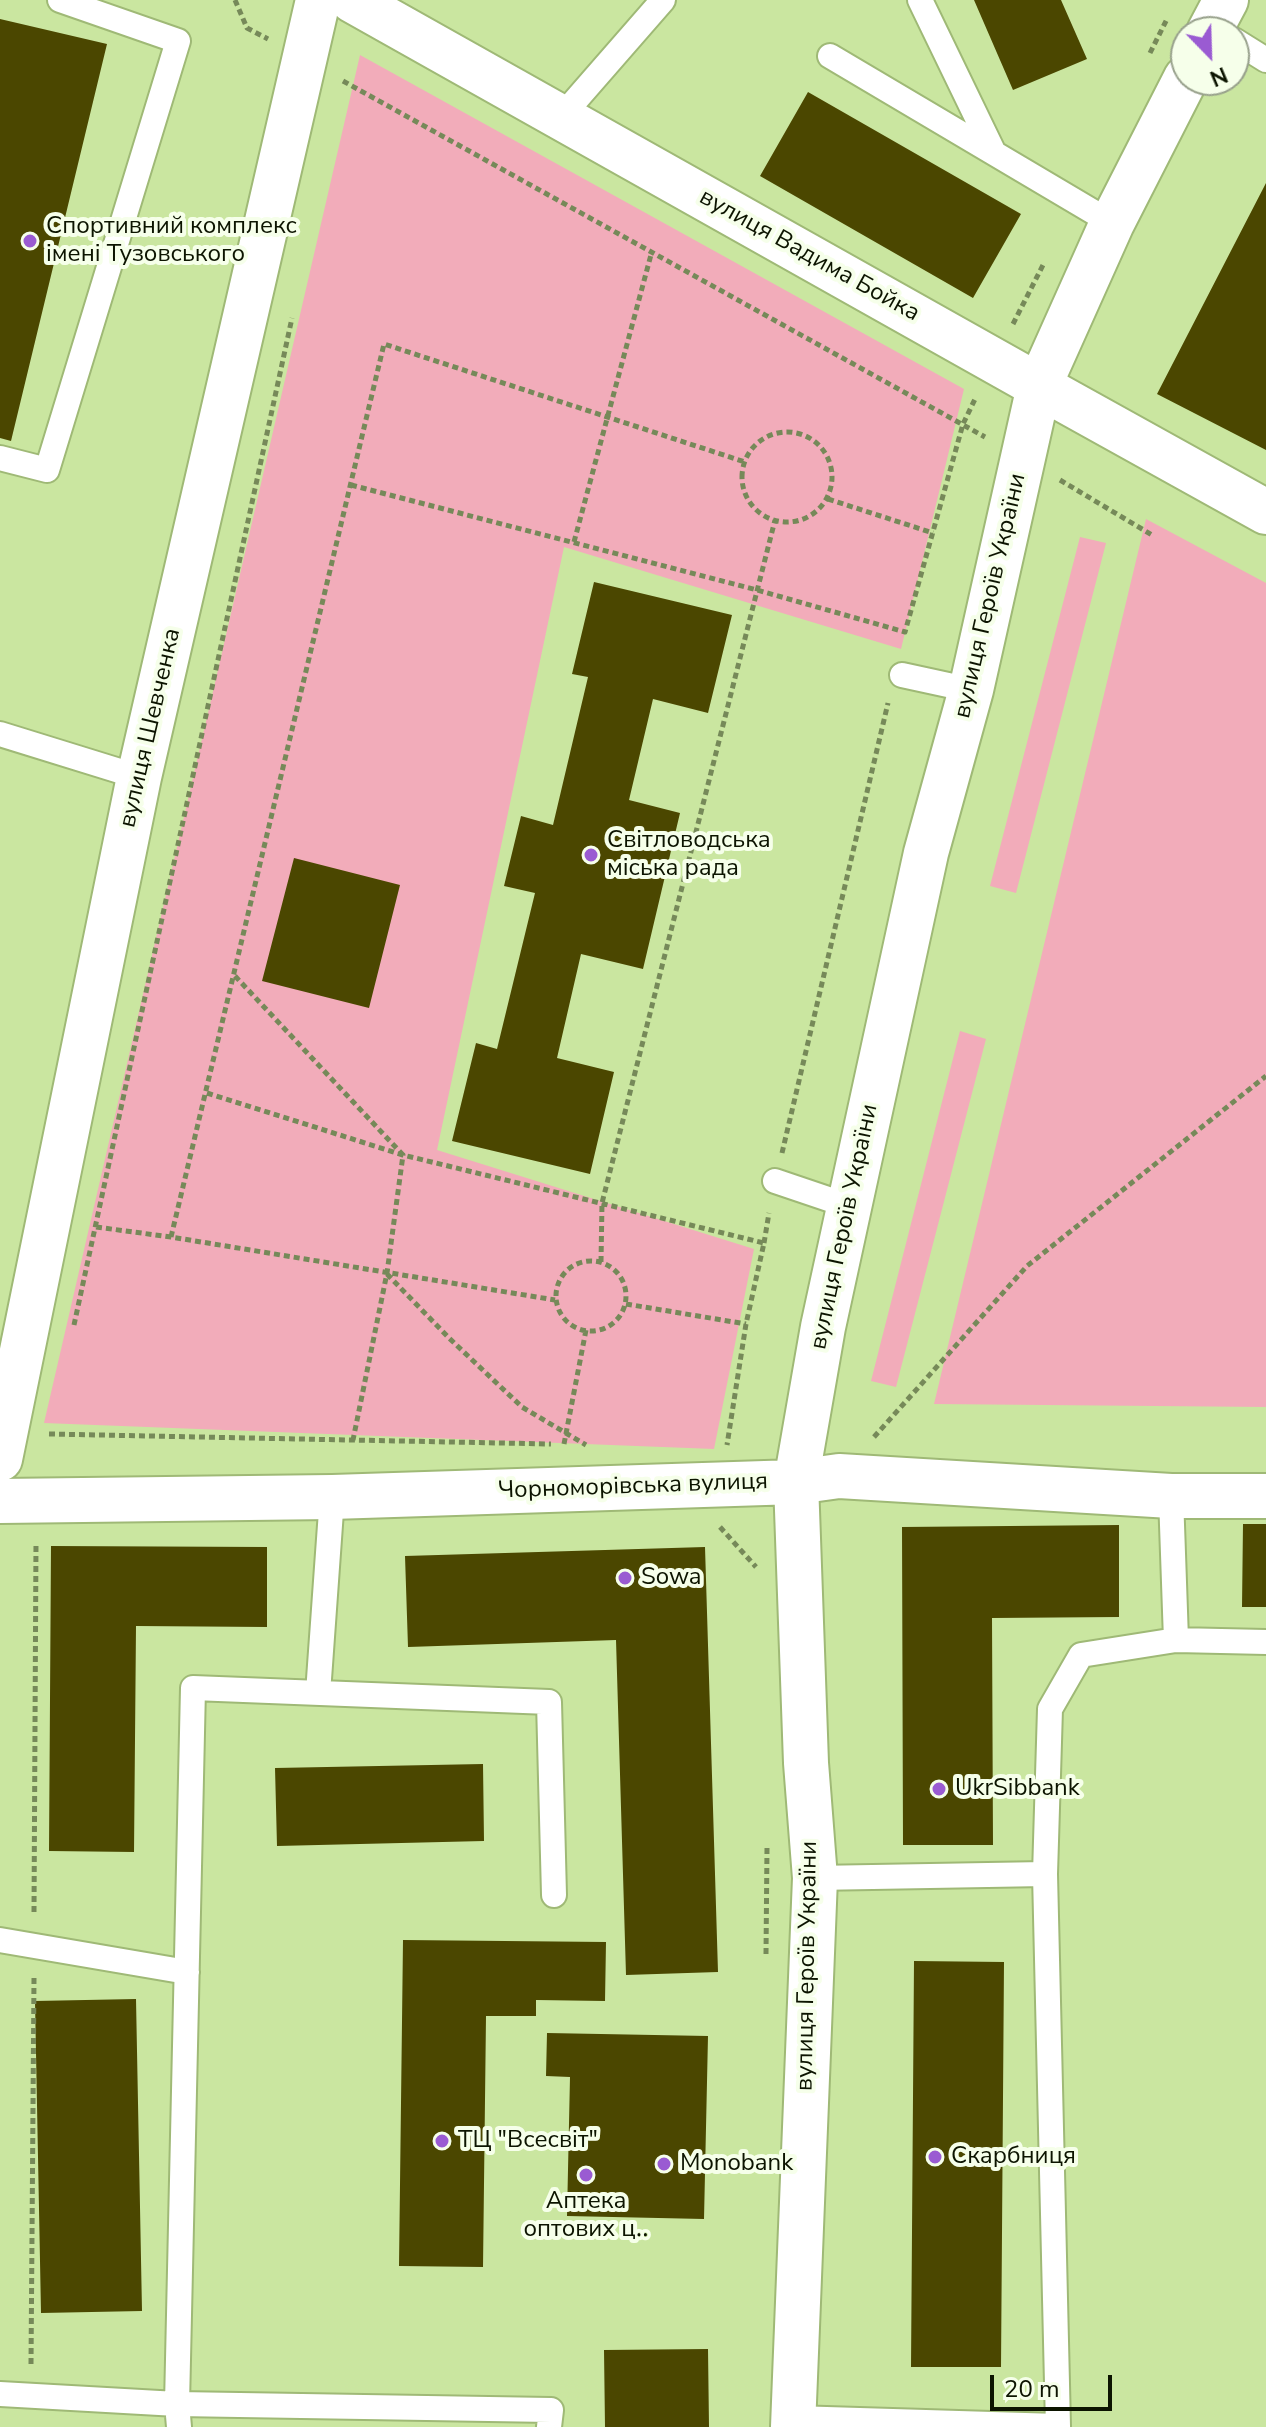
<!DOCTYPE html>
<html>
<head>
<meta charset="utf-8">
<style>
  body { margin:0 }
  #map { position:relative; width:1266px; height:2427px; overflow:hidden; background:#cae6a0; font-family:"Nunito Sans",sans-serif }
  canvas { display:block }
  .north { position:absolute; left:1170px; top:16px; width:80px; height:80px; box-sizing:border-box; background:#f6ffea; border:2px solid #98a18c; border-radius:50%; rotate:157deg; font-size:22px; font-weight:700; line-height:32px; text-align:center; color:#0c1400 }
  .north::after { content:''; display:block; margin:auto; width:28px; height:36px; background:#9a5bd2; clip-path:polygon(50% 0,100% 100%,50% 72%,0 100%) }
  .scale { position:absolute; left:990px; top:2375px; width:122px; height:36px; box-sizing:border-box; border:4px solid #0c1400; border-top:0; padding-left:10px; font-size:24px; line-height:28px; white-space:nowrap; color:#0c1400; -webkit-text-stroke:6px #f6ffea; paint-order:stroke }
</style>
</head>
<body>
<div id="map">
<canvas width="1266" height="2427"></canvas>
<div class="north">N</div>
<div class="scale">20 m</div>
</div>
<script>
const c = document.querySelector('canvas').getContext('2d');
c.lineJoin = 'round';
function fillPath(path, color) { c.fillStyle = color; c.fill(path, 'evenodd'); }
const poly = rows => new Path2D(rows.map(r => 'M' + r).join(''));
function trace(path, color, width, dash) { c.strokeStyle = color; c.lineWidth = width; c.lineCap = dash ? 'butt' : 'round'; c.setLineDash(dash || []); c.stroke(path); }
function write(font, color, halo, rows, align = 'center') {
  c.font = font + ' "Nunito Sans",sans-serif'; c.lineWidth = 8; c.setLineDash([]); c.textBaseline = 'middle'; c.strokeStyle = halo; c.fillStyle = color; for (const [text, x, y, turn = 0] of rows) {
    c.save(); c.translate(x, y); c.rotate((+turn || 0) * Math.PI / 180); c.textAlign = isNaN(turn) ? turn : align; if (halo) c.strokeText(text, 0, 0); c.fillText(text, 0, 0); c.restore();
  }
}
fillPath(poly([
  [360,55,964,389,901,649,564,547,437,1150,754,1249,714,1449,44,1423],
  [1146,519,1266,583,1266,1407,934,1404],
  [1080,537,1106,543,1016,893,990,886],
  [960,1031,986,1039,896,1387,871,1381]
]), '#f2acba');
fillPath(poly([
  [974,0,1061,0,1087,59,1013,90],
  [0,19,107,44,11,441,0,438],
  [808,92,1021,214,973,298,760,176],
  [1266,183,1266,450,1157,394],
  [594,582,732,615,708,713,653,699,629,800,680,813,643,969,581,954,557,1058,614,1072,590,1174,452,1141,476,1043,497,1049,535,893,504,886,521,816,553,825,588,677,572,674],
  [294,858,400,885,369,1008,262,981],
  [1243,1524,1266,1524,1266,1607,1242,1607],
  [1119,1525,1119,1617,992,1618,993,1845,903,1845,902,1527],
  [51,1546,267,1547,267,1627,136,1626,134,1852,49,1851],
  [705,1547,718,1972,626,1975,616,1640,408,1647,405,1556],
  [483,1764,484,1841,277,1846,275,1768],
  [403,1940,606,1942,605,2001,536,2000,536,2016,486,2016,483,2267,399,2266],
  [914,1961,1004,1962,1001,2367,911,2367],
  [136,1999,142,2311,41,2313,35,2001],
  [547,2033,708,2036,704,2219,567,2216,570,2077,546,2076],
  [708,2349,709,2427,605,2427,604,2350]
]), '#4b4700');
const lane = poly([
  [920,0,994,153],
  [1234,40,1266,60],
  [830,56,1112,223],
  [561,117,663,0],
  [0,458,47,470,178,41,60,0],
  [902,675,971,690],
  [0,734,139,777],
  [775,1181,849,1206],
  [1171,1496,1176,1640],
  [318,1693,332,1497],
  [815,1878,1045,1874],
  [0,1940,187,1972],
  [0,2394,177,2404,193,1688,549,1702,554,1895],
  [793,2418,1058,2426,1045,1874,1050,1709,1081,1655,1176,1640,1266,1642],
  [179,2427,177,2404,551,2410,549,2427]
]);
const street = poly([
  [1039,386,1266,512],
  [0,1459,139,777,318,0],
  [796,1482,839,1476,1171,1496,1266,1496]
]);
const secondary = poly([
  [352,0,1039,386],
  [1209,32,1226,0],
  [0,1501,332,1497,796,1482],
  [793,2427,815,1878,806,1763,796,1482,823,1327,926,853,971,690,1039,386,1112,223,1186,78]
]);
trace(lane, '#9fb976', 28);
trace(street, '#9fb976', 48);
trace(secondary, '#9fb976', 48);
trace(poly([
  [235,0,247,28,268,39],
  [1150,53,1167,19],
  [343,81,985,437],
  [1013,324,1043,265],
  '742 477a45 45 0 1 1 90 0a45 45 0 1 1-90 0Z',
  [1060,480,1152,535],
  [351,485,757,590,905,632,963,424,976,397],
  [828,499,933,533],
  [574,542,652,251],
  [235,976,403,1155,764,1243,746,1324,727,1445],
  [207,1093,403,1155,387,1273,353,1440],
  [782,1153,888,703],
  [96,1227,171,1237,555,1300],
  [171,1237,384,344,745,462],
  [764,1243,769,1213],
  '556 1296a35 35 0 1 1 70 0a35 35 0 1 1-70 0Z',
  [601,1262,602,1203,775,520],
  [387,1274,449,1338,522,1407,586,1445],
  [626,1304,746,1324],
  [74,1325,292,318],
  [49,1434,551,1444],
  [874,1437,1027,1266,1266,1076],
  [564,1444,586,1330],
  [720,1527,756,1567],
  [34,1912,36,1542],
  [766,1954,767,1848],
  [31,2364,34,1978]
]), '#768959', 5, [6, 4]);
trace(lane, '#fff', 24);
trace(street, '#fff', 44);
trace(secondary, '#fff', 44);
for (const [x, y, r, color] of [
  [30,241,8,"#9a5bd2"],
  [591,855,8,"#9a5bd2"],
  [625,1578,8,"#9a5bd2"],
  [939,1789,8,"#9a5bd2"],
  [442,2141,8,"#9a5bd2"],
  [935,2157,8,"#9a5bd2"],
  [664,2164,8,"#9a5bd2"],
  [586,2175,8,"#9a5bd2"]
]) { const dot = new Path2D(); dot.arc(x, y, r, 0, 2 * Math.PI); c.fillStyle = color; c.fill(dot); trace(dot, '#f6ffea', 3); }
write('24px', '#0c1400', '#f6ffea', [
  ["Спортивний комплекс",46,227],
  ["імені Тузовського",46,255],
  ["Світловодська",607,841],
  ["міська рада",607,869],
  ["Sowa",641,1578],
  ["UkrSibbank",955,1789],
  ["ТЦ \"Всесвіт\"",458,2141],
  ["Скарбниця",951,2157],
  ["Monobank",680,2164],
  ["Аптека",586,2202,"center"],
  ["оптових ц‥",586,2230,"center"]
], 'left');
write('24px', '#0c1400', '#f6ffea', [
  ["вулиця Вадима Бойка",809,256,29],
  ["вулиця Героїв України",991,596,-77],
  ["вулиця Шевченка",151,728,-77],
  ["вулиця Героїв України",845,1227,-78],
  ["Чорноморівська вулиця",633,1487,-2],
  ["вулиця Героїв України",808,1966,-89]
]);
</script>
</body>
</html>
